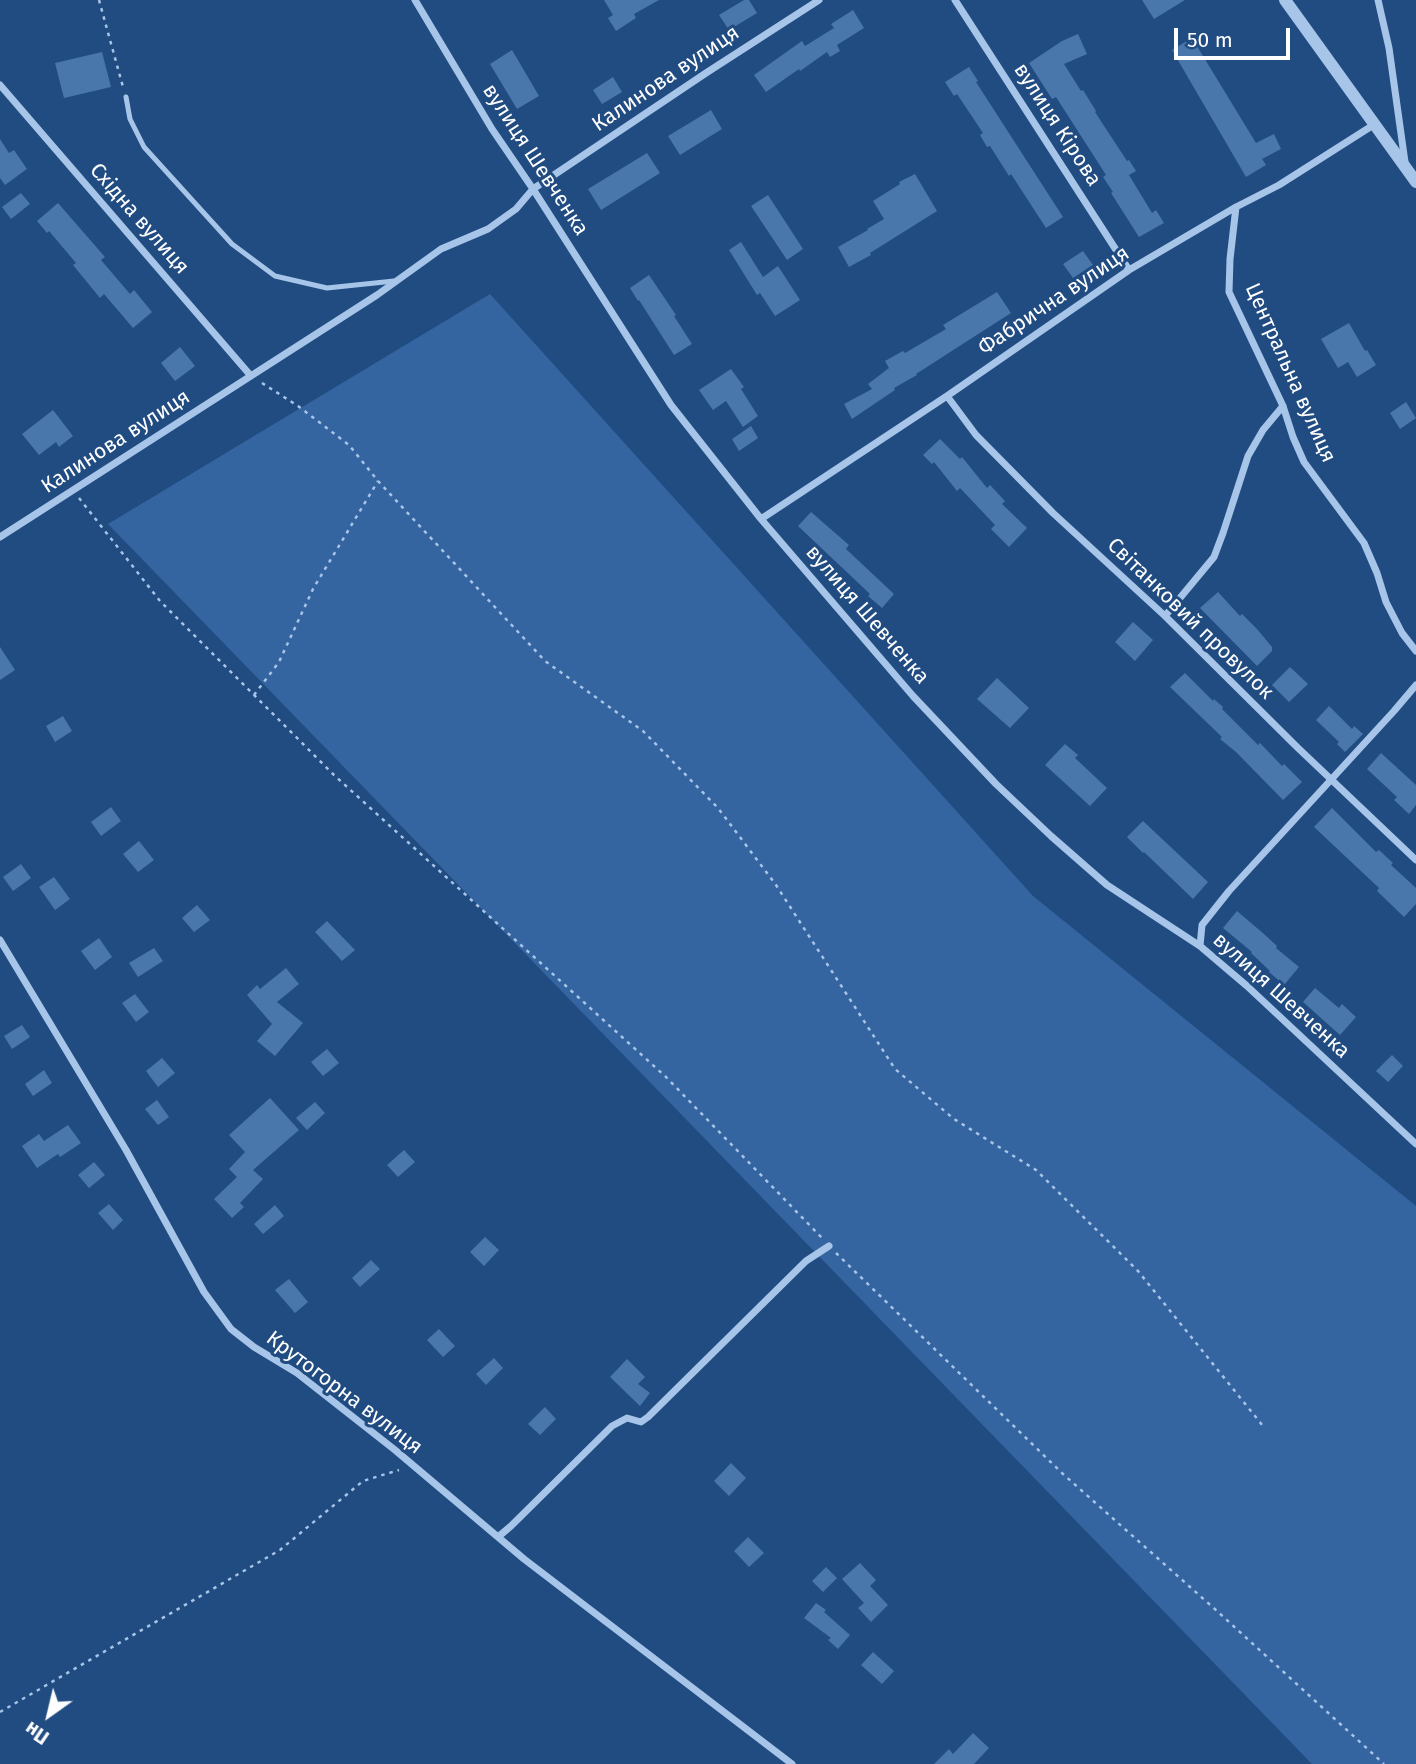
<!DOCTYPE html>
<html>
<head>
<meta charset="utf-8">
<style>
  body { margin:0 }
  #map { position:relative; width:1416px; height:1764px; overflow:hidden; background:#214c82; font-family:"Fira Sans",sans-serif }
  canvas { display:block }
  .north { position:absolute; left:14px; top:1680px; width:70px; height:70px; -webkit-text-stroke:5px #214c82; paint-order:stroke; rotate:214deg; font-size:19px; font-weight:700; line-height:28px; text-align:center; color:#fff }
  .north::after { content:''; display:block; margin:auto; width:24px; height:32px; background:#fff; clip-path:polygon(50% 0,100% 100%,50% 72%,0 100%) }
  .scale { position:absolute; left:1174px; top:28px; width:116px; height:32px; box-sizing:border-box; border:4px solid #fff; border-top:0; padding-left:9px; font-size:21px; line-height:24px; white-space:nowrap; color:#fff; -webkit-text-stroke:5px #214c82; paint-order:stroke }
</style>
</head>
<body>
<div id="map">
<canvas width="1416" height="1764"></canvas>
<div class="north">Пн</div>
<div class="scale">50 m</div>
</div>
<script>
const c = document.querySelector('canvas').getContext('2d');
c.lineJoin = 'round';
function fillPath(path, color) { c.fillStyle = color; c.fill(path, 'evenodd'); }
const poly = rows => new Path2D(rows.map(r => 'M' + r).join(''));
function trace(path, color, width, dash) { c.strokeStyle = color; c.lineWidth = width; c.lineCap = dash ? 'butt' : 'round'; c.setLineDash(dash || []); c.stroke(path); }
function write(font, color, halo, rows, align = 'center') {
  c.font = font + ' "Fira Sans",sans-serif'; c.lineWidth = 6; c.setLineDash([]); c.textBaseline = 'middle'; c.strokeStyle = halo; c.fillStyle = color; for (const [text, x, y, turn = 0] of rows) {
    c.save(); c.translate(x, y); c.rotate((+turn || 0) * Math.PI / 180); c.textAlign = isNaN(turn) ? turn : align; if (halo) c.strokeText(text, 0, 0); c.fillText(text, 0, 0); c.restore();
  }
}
fillPath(poly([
  [490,294,1033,896,1416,1206,1416,1764,1312,1764,108,524]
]), '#3465a0');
fillPath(poly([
  [604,0,659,0,634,14,636,18,616,31,608,18,613,15],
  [744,0,749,0,757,13,729,30,719,15],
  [1142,0,1185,0,1154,19],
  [853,10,864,28,837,45,840,51,830,57,827,52,800,71,799,69,766,92,754,75,802,41,805,46,834,28,831,24],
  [1078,34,1087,54,1064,64,1081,91,1083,90,1096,111,1095,112,1127,161,1129,160,1136,171,1129,175,1152,213,1156,210,1164,223,1139,237,1111,193,1113,192,1103,177,1106,175,1056,97,1052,99,1029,63,1062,41],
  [1192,38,1256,143,1274,134,1281,149,1262,159,1266,165,1246,177,1172,50],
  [512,50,539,96,517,109,490,64],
  [102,52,111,87,64,98,55,63],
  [969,67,978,81,976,82,1063,217,1046,228,1011,174,1009,176,990,146,987,147,980,135,983,133,957,94,954,96,945,82],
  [613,77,622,92,602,104,593,90],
  [711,110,722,129,680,155,668,136],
  [0,139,9,153,14,150,27,169,5,185,0,178],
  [647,153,660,173,601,210,588,189],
  [915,174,937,211,870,253,871,255,849,267,838,247,868,230,867,229,884,219,873,201,900,184,899,182],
  [21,193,30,204,11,219,2,207],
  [768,195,803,249,787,260,751,206],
  [58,203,105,257,101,260,130,294,134,290,152,312,133,328,104,294,100,298,73,265,76,263,49,231,47,233,37,221],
  [741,242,763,277,778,266,800,300,775,316,760,293,757,295,729,250],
  [1083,251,1093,265,1073,278,1063,264],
  [649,275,676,315,674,316,692,344,674,355,639,300,638,301,630,288],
  [997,292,1011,313,916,374,917,375,894,388,895,390,852,419,844,404,872,389,868,384,889,368,885,361,903,351,905,353,946,329,943,325],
  [1349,323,1365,351,1367,350,1376,365,1357,377,1348,362,1338,368,1321,339],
  [180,347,195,366,175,381,161,363],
  [731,369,744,387,741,389,758,416,743,427,726,401,713,410,699,390],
  [1406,402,1416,418,1400,429,1390,413],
  [53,410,73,436,59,447,56,442,39,455,22,434],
  [751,426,758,438,739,451,732,439],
  [940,439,960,459,962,457,987,488,990,485,1005,501,1002,504,1027,528,1009,547,991,529,995,525,960,488,957,491,934,462,932,464,923,455],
  [811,512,849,545,846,549,894,594,882,608,868,596,870,594,798,526],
  [1218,592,1240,616,1242,614,1257,629,1272,647,1272,651,1257,666,1200,608],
  [1133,622,1153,640,1135,661,1115,642],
  [0,647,15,670,0,680],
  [1290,667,1308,684,1289,702,1272,685],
  [1185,673,1213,701,1214,699,1223,707,1222,709,1258,745,1260,743,1282,766,1284,764,1302,782,1283,800,1236,752,1220,739,1222,737,1170,687],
  [997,678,1029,708,1010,728,977,699],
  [1329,706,1352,729,1354,726,1363,734,1345,752,1337,744,1339,742,1316,720],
  [63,716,72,731,55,742,46,726],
  [1065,744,1078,755,1075,758,1107,788,1090,806,1045,765],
  [1381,753,1416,785,1416,805,1409,814,1394,800,1397,797,1367,769],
  [111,807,121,821,101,836,91,822],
  [1332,808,1376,852,1379,850,1393,863,1391,865,1416,888,1416,904,1404,917,1377,891,1379,888,1314,827],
  [1143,821,1208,882,1193,899,1144,852,1143,853,1127,837],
  [139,841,154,860,138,872,123,854],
  [21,864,31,878,13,891,3,877],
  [54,877,70,899,55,910,39,887],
  [197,905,210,920,194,932,182,918],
  [1237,911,1264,934,1277,946,1276,948,1299,967,1284,985,1269,972,1270,971,1251,953,1252,952,1223,928],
  [327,921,355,950,342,961,315,932],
  [99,938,112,957,95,970,81,951],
  [154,948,163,961,138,977,129,963],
  [286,968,299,984,277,1002,303,1023,275,1056,257,1041,272,1024,247,995,257,985,260,989],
  [1315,988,1339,1008,1342,1004,1356,1017,1340,1035,1303,1002],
  [135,994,149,1012,136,1022,122,1003],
  [22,1025,30,1037,12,1049,4,1036],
  [327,1049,339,1063,323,1076,311,1062],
  [1392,1055,1403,1066,1388,1082,1376,1071],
  [162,1058,175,1073,158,1087,146,1071],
  [44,1070,52,1083,33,1096,25,1084],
  [270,1098,299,1130,253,1170,263,1179,240,1203,244,1207,232,1218,214,1199,237,1177,229,1169,245,1152,229,1135],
  [157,1100,169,1117,158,1125,145,1109],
  [315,1102,325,1113,307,1130,296,1118],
  [68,1125,81,1143,60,1157,58,1154,37,1168,22,1146,39,1134,44,1141],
  [404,1150,415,1162,398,1177,387,1165],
  [94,1162,105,1175,89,1188,78,1175],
  [109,1204,123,1220,113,1230,98,1213],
  [275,1205,284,1216,263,1234,254,1224],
  [485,1237,499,1250,484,1266,470,1252],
  [371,1260,380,1269,360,1287,352,1278],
  [289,1279,308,1302,295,1313,275,1290],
  [439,1329,455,1346,443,1357,427,1340],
  [494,1358,503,1368,486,1385,476,1374],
  [627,1359,645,1377,638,1384,650,1393,640,1406,610,1377],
  [545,1407,556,1419,540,1435,528,1424],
  [731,1463,746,1478,729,1496,714,1481],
  [748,1537,764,1553,749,1567,734,1551],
  [860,1563,876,1580,870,1586,888,1605,871,1622,858,1608,864,1603,842,1579],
  [826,1567,837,1578,823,1592,812,1581],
  [816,1603,826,1610,824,1612,850,1635,838,1649,828,1640,831,1638,804,1618],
  [873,1652,894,1671,882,1684,861,1665],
  [973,1733,989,1748,974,1764,934,1764,949,1749,953,1754]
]), '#4976ab');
trace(poly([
  [99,0,123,87],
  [262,383,298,406,349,445,378,481,545,661,643,731,718,808,776,885,895,1069,954,1119,1036,1170,1138,1271,1263,1426],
  [79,498,160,601,334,775,666,1077,822,1238],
  [254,695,279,662,313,589,378,481],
  [836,1253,1063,1474,1217,1611,1384,1764],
  [0,1712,280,1550,363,1481,399,1470]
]), '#a7c5e8', 2.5, [3.5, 5]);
trace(poly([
  [126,97,130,119,144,147,232,244,275,276,327,288,394,281]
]), '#a7c5e8', 5);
trace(poly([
  [415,0,492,129,533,189,671,405,761,519,913,696,996,784,1051,836,1107,885,1200,946,1247,986,1416,1144],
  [955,0,1129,270],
  [1378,0,1389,48,1405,162],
  [0,85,251,376],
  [1236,207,1230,259,1229,292,1283,406,1293,437,1304,462,1364,543,1377,573,1386,602,1402,633,1416,651],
  [947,396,976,435,1053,513,1165,616,1298,748,1416,860],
  [761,519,947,396,1129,270,1236,207,1279,185,1375,124],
  [0,537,377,295,441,249,488,229,516,209,533,189,706,73,819,0],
  [1165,616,1214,557,1223,533,1248,456,1263,430,1283,406],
  [0,940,126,1150,204,1292,231,1329,254,1347,297,1373,395,1450,524,1559,792,1764],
  [1200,946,1202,925,1229,891,1394,711,1416,685],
  [498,1537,511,1526,612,1426,627,1418,641,1422,648,1417,806,1261,829,1246]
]), '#a7c5e8', 7);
trace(poly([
  [1285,0,1416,182]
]), '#a7c5e8', 12);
write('21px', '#fff', '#214c82', [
  ["Калинова вулиця",666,79,-34],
  ["вулиця Кірова",1057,125,57],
  ["вулиця Шевченка",535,160,57],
  ["Східна вулиця",139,219,49],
  ["Фабрична вулиця",1054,301,-34],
  ["Центральна вулиця",1290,373,66],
  ["Калинова вулиця",116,442,-33],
  ["вулиця Шевченка",867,615,49],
  ["Світанковий провулок",1190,619,44],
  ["вулиця Шевченка",1281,996,42],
  ["Крутогорна вулиця",344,1393,37]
]);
</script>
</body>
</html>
